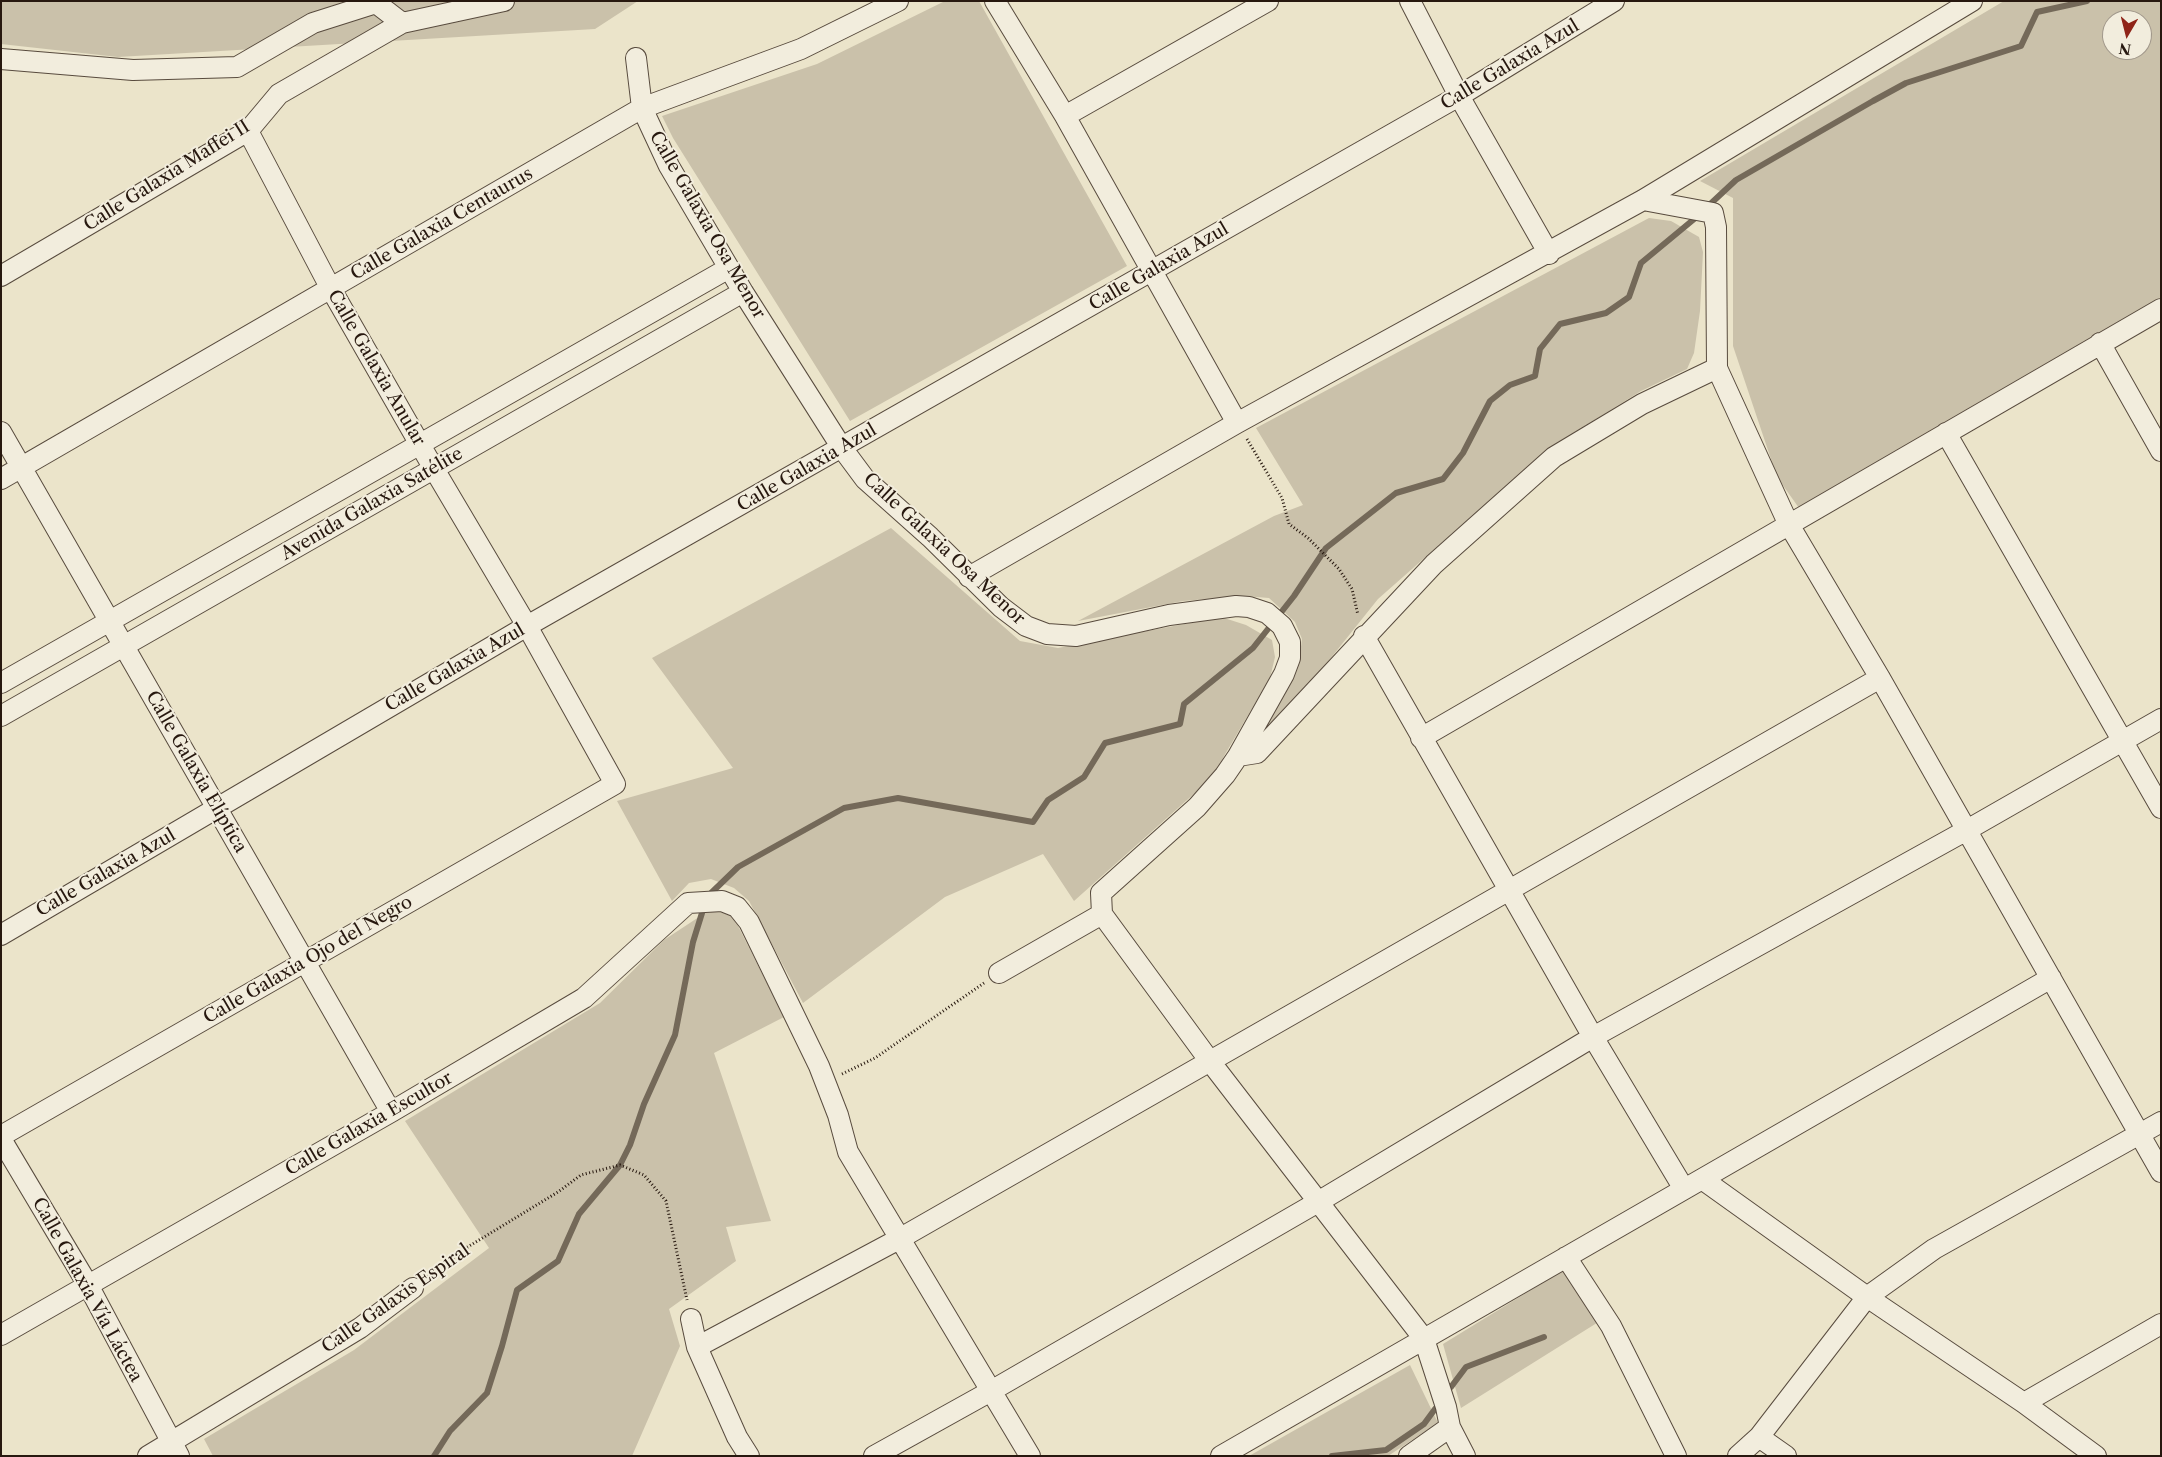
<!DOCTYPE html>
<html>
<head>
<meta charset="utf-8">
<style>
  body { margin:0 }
  #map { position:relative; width:2162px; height:1457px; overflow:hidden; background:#ebe4ca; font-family:"Libre Caslon Text",serif }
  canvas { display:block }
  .frame { position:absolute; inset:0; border:2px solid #27180f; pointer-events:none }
  .north { position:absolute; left:2102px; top:10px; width:50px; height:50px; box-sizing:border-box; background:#f2eddd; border:1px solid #a1988b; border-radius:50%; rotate:188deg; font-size:14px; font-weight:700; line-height:20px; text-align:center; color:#27180f }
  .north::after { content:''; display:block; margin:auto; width:18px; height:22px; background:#8f2418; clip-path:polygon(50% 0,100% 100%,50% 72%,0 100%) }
</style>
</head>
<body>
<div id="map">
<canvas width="2162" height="1457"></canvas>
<div class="frame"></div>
<div class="north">N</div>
</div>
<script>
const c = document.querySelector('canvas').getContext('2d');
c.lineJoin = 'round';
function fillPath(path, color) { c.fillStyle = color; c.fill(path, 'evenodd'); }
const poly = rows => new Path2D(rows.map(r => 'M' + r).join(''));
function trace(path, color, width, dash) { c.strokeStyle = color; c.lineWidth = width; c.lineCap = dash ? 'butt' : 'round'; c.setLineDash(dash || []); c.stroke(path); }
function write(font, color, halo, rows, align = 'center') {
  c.font = font + ' "Libre Caslon Text",serif'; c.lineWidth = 4; c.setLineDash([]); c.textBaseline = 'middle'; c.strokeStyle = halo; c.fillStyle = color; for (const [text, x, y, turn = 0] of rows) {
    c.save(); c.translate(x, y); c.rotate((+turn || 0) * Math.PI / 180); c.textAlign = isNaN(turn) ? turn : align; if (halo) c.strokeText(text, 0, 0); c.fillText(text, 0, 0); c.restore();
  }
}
fillPath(poly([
  [1,1,638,1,595,29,118,57,1,44],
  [945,1,979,1,1127,266,850,421,673,138,662,116,817,64],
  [2004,1,2161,1,2161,297,1799,508,1777,477,1733,346,1733,198,1700,181],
  [2112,20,2142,20,2142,50,2112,50],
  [1649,218,1671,221,1699,237,1703,252,1700,311,1694,353,1687,369,1641,391,1548,449,1378,599,1318,674,1261,735,1299,662,1302,639,1295,622,1269,598,1244,596,1183,601,1078,621,1274,516,1303,505,1256,428],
  [891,528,1020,641,1058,648,1221,617,1246,625,1272,640,1275,657,1270,678,1224,756,1215,775,1074,901,1043,854,945,897,803,1003,749,901,734,888,711,879,689,883,672,901,617,801,733,768,652,658],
  [718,911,733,916,784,1017,714,1053,771,1221,726,1227,736,1261,669,1309,680,1346,632,1456,213,1456,204,1439,354,1350,489,1248,405,1121,600,1003,664,940,705,913],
  [1565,1269,1600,1321,1461,1408,1443,1344],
  [1410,1365,1438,1423,1388,1456,1249,1456]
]), '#cac1aa');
trace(poly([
  [1706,208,1736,180,1873,101,1906,83,2021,46,2037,12,2087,1],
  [708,896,738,867,844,808,898,798,1033,822,1048,800,1084,777,1105,743,1180,724,1184,704,1253,648,1294,596,1326,548,1396,493,1443,479,1463,453,1490,401,1510,385,1535,376,1540,349,1560,324,1606,313,1629,297,1641,263,1699,215],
  [1451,1387,1466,1367,1544,1337],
  [434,1456,450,1431,487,1393,502,1346,517,1290,558,1261,579,1214,620,1165,630,1145,644,1104,675,1035,693,942,702,913],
  [1332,1456,1386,1450,1424,1424,1435,1409]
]), '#746959', 6);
const minor = poly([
  [995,1,1065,116,1237,423],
  [1410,1,1459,96,1549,254],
  [636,58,642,108,669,166,743,292,842,448,865,479,930,537,1001,607,1026,626,1047,634,1076,636,1169,615,1236,606,1249,607,1267,613,1282,626,1290,642,1290,658,1284,674,1238,756,1225,775,1197,807,1101,893,1102,914],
  [1,59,133,70,237,67,313,23,376,3,402,23],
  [1065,116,1268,1],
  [1643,200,1713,213,1716,227,1717,368,1766,475,1788,523,1880,678,2161,1172],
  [1,276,248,131,279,94,402,23,504,1],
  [2100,343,2161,451],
  [1,432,391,1112],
  [1946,433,2161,808],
  [1,479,642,108,801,49,898,1],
  [969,577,1237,423,1643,200,1972,1],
  [1364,636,1593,1037,1684,1189],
  [1,683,729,268],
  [1,716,743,292],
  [1421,738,2161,309],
  [1238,756,1257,753,1434,564,1554,457,1642,404,1717,368],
  [1102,914,1209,1060,1424,1339,1446,1407,1450,1427,1465,1456],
  [1,935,527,626,1459,96,1614,1],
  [999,973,1102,914],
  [1,1136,615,784,527,626,434,469,331,289,248,131],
  [1,1139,88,1285,179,1456],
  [1702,1179,1867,1297,2024,1403,2096,1456],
  [1566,1257,1611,1326,1676,1456],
  [691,1319,697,1347,737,1437,749,1456],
  [1,1335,391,1112,584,998,688,903,722,901,737,907,749,922,819,1066,838,1115,848,1152,1030,1456],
  [697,1347,899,1239,1880,678],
  [2024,1403,2161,1324],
  [1759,1437,1786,1456],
  [148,1456,360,1328,413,1288],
  [874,1456,991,1391,1318,1202,1593,1037,1967,830,2161,719],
  [1221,1456,2051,978],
  [1409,1456,1450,1427],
  [1738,1456,1759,1437,1867,1297,1934,1249,2161,1122]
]);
trace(minor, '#584b3e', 22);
trace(poly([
  [1247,439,1282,498,1289,524,1308,538,1339,569,1352,589,1358,615],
  [842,1074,875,1058,984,983],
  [428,1277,466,1248,558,1192,581,1175,620,1165,644,1175,666,1201,687,1300]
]), '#27180f', 3, [1, 2.5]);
trace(minor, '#f2eddd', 20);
write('18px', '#27180f', '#f2eddd', [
  ["Calle Galaxia Azul",1510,65,-31],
  ["Calle Galaxia Maffei II",167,176,-32],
  ["Calle Galaxia Centaurus",442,224,-30],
  ["Calle Galaxia Osa Menor",707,225,60],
  ["Calle Galaxia Azul",1159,267,-30],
  ["Calle Galaxia Anular",376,368,60],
  ["Calle Galaxia Azul",807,468,-30],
  ["Avenida Galaxia Satélite",372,504,-30],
  ["Calle Galaxia Osa Menor",944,549,43],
  ["Calle Galaxia Azul",455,668,-30],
  ["Calle Galaxia Elíptica",196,772,60],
  ["Calle Galaxia Azul",106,873,-30],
  ["Calle Galaxia Ojo del Negro",308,960,-30],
  ["Calle Galaxia Escultor",369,1124,-30],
  ["Calle Galaxia Vía Láctea",87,1290,61],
  ["Calle Galaxis Espiral",396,1299,-35]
]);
</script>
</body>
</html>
